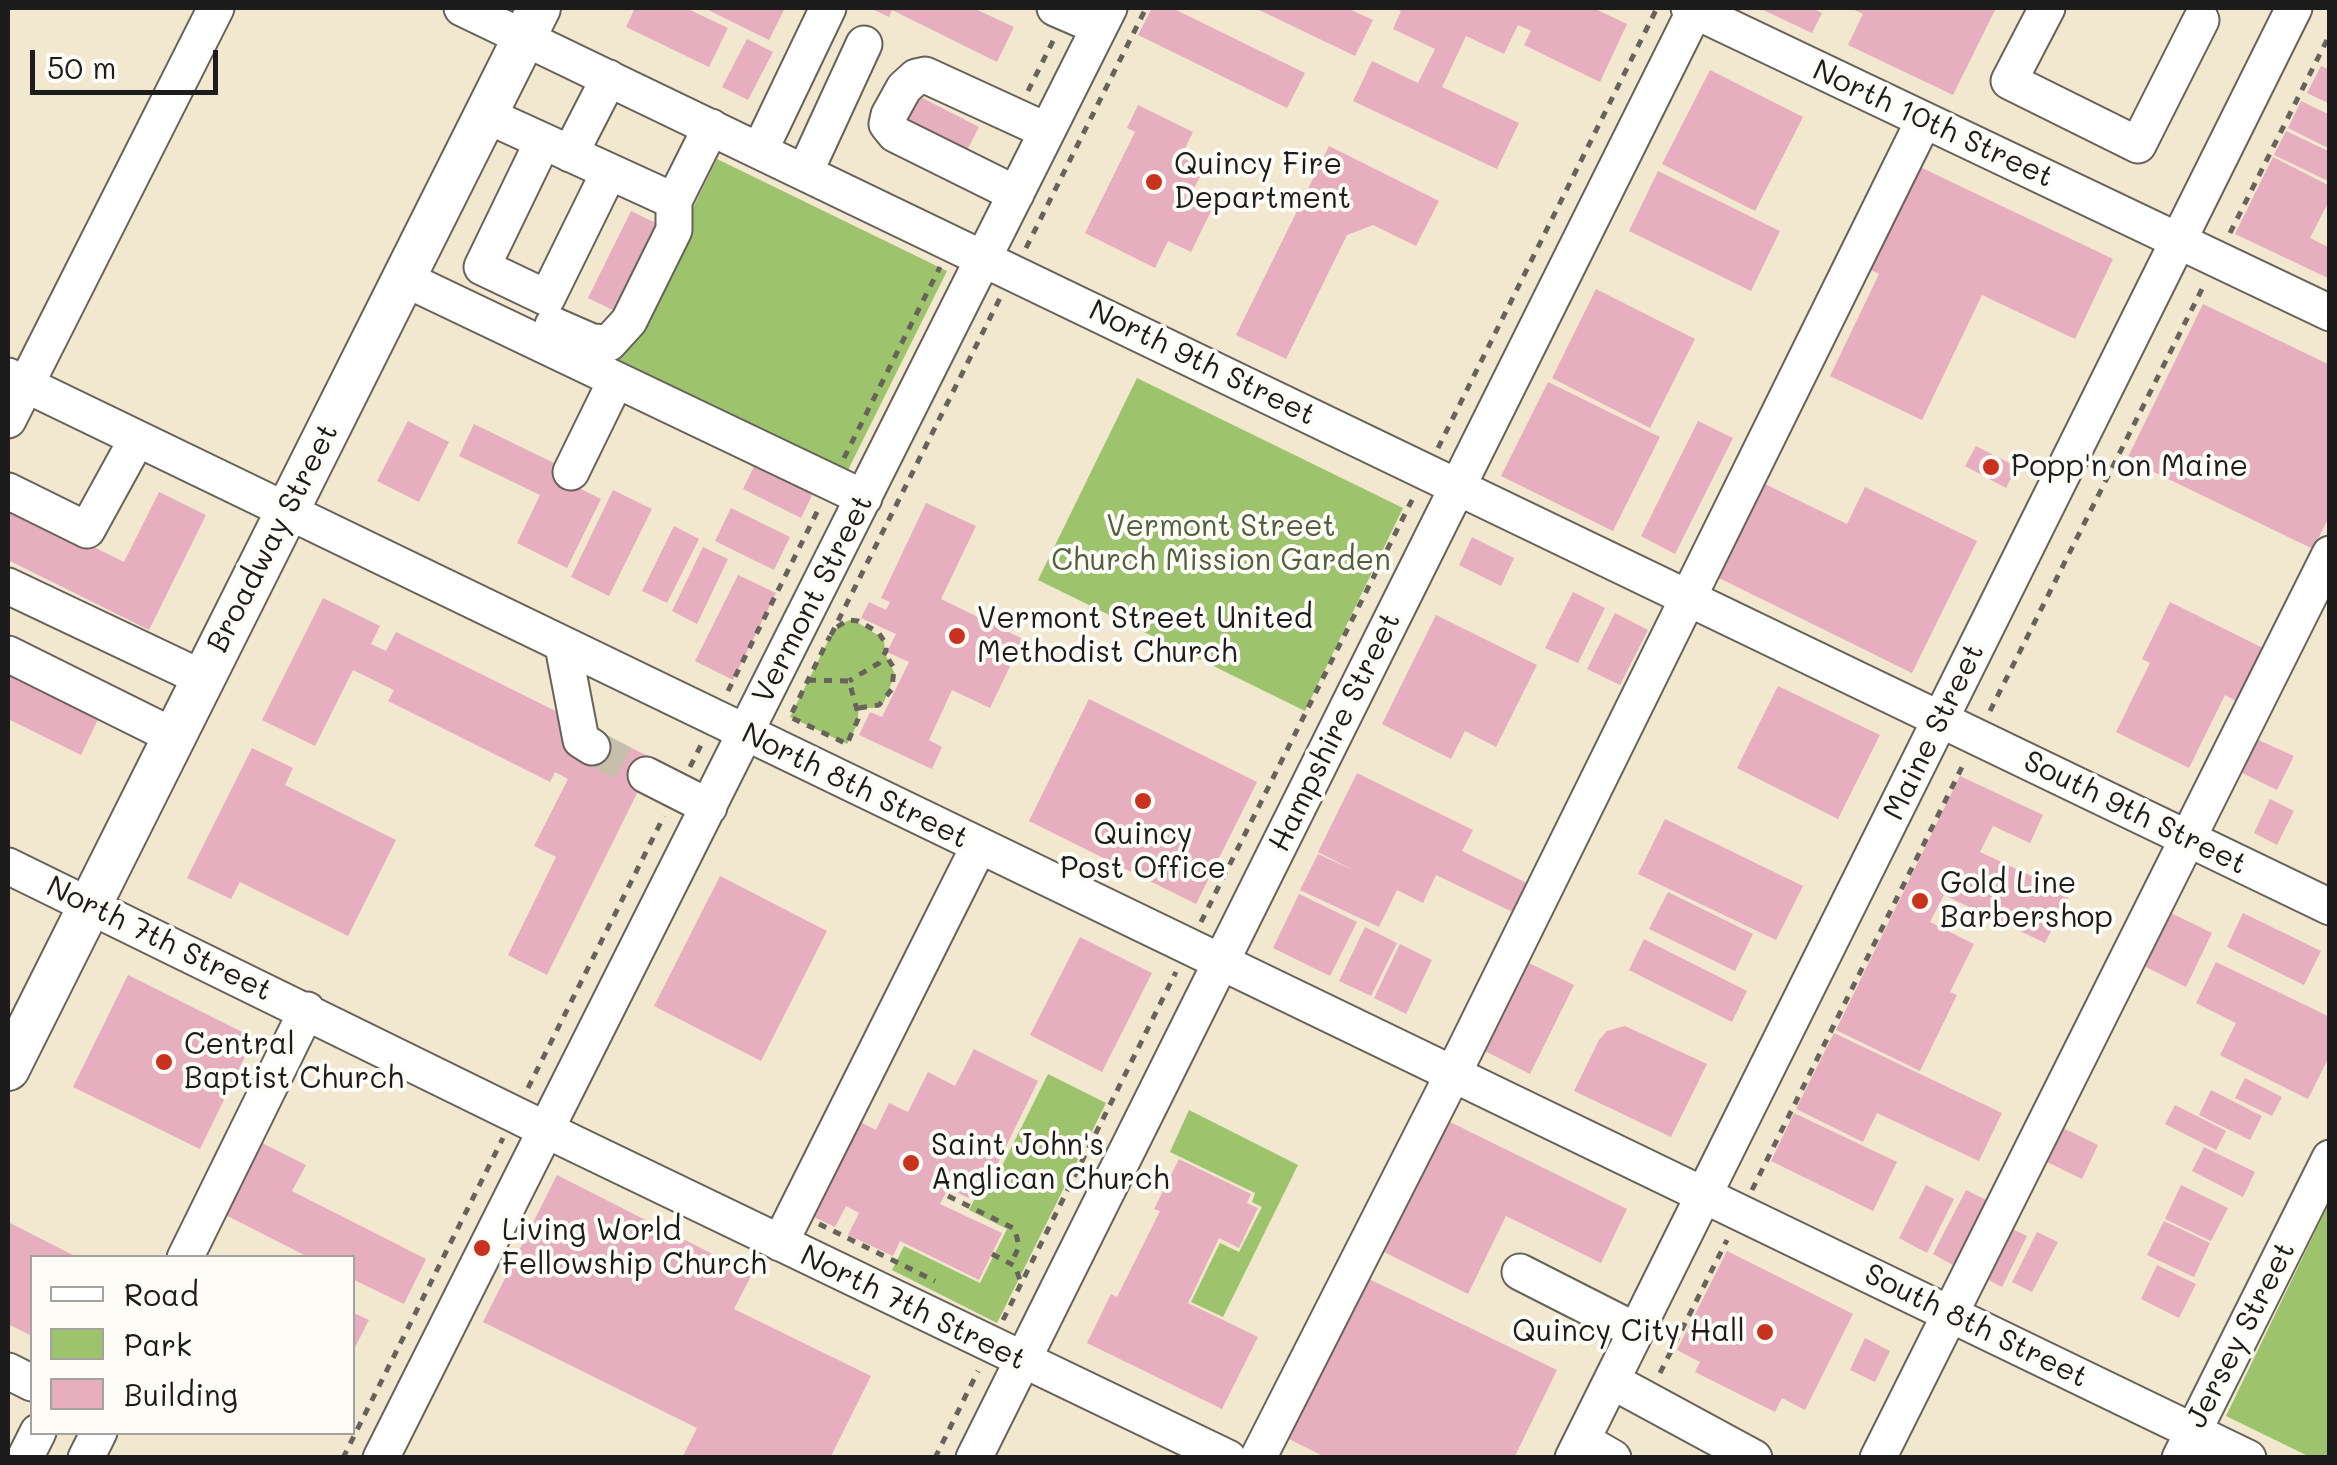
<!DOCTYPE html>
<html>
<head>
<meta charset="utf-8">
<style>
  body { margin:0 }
  #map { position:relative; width:2337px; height:1465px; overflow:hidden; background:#f2e8d0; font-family:Mali,sans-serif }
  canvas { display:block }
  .frame { position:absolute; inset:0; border:10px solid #1c1c1c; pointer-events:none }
  .legend { position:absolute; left:30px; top:1255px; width:325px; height:180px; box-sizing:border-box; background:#fdfcf7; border:2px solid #a3a29f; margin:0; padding:12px 18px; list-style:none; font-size:30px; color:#1c1c1c }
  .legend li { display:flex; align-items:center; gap:20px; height:50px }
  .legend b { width:50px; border:2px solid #a3a29f }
  .scale { position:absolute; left:30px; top:50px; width:188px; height:45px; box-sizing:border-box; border:5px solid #1c1c1c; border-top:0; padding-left:12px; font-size:30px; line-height:35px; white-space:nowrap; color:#1c1c1c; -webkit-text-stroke:8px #fdfcf7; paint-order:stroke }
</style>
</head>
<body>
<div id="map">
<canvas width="2337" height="1465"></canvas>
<div class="frame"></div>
<ul class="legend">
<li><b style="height:12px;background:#fff"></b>Road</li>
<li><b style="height:28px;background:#9ec36d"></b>Park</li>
<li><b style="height:28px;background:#e6aebf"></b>Building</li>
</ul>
<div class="scale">50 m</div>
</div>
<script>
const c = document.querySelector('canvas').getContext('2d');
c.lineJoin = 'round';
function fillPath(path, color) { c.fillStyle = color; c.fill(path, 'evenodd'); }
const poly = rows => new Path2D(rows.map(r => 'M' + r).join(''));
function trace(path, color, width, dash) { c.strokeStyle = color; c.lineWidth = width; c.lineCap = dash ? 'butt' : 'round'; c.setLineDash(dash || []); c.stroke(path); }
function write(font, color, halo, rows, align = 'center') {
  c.font = font + ' Mali,sans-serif'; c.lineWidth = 8; c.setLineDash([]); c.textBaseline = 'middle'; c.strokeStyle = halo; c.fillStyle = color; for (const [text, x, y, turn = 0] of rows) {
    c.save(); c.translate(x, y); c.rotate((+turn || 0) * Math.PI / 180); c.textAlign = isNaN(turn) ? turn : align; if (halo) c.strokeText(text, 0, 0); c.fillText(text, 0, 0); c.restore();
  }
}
fillPath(poly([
  [717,159,947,271,843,480,614,368],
  [1137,378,1403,508,1305,711,1038,580],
  [852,619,884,639,885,654,895,674,884,702,874,708,859,708,857,725,847,744,790,717,831,635,841,624],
  [1048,1074,1106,1103,997,1323,892,1270,904,1246,980,1283,1007,1229,969,1210,990,1168,999,1172],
  [1189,1110,1298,1165,1223,1317,1191,1302,1220,1243,1239,1252,1262,1207,1252,1202,1255,1193,1170,1152],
  [2329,1203,2329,1457,2310,1457,2226,1416]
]), '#9ec36d');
fillPath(poly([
  [635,8,686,8,728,28,709,67,626,27],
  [704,8,785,8,769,40],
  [870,8,973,8,1014,27,997,62,892,10,889,17],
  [1152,8,1172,8,1305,73,1287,108,1138,35],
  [1255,8,1347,8,1373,20,1355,56],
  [1394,8,1593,8,1627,24,1600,82,1524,45,1531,31,1518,25,1504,54,1466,36,1442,87,1519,123,1497,169,1353,101,1372,61,1418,83,1435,49,1393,29,1401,11],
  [1759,8,1812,8,1822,13,1812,33],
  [1850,8,1996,8,1953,95,1848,45,1863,14],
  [747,39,773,52,748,100,722,87],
  [2321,66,2330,70,2330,104,2307,93],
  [1710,70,1803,117,1755,211,1662,164],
  [909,91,979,127,962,160,892,124],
  [2301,101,2330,115,2330,149,2288,128],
  [1138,105,1193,132,1181,157,1204,169,1190,196,1213,207,1191,252,1168,241,1155,268,1085,233,1135,132,1127,128],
  [2286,131,2330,152,2330,182,2274,155],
  [1329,146,1439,201,1416,246,1373,225,1347,235,1286,359,1236,335],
  [2273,157,2330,186,2330,199,2310,238,2330,248,2330,279,2235,234],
  [1918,166,2113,259,2075,339,1982,295,1922,420,1830,376,1879,274,1869,269],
  [1658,171,1780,231,1751,291,1629,231],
  [631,211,666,228,623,315,588,298],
  [1596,289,1695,339,1650,428,1552,378],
  [2203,304,2330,365,2330,515,2313,549,2127,459],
  [1548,382,1660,437,1613,531,1501,476],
  [408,421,449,442,419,502,377,481],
  [1698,421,1733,438,1675,554,1641,536],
  [474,424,558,465,553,475,601,499,567,568,517,543,540,495,459,456],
  [1976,446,2017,467,2006,488,1965,466],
  [759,456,817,485,801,518,743,489],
  [1763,483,1847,524,1865,487,1977,541,1912,673,1717,577],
  [613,490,652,509,609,596,571,577],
  [159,492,206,515,149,630,8,560,8,513,11,506,124,562],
  [926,503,976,526,941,599,1023,639,990,708,952,690,929,740,942,747,932,769,859,735,870,712,882,717,909,662,887,652,896,634,861,618,869,602,886,610,890,602,881,598],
  [731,508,790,537,774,570,715,541],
  [674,526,699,539,667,603,642,591],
  [1472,537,1514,558,1501,586,1459,565],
  [703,547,728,559,697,624,672,611],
  [738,575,776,593,733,680,695,661],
  [1573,592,1605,608,1578,663,1545,648],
  [323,598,380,626,371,644,386,651,396,632,576,721,564,746,587,757,599,732,654,759,547,975,508,955,556,857,534,846,568,779,555,772,550,782,388,701,394,690,353,670,315,746,262,720],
  [2170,602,2263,648,2236,701,2225,695,2189,768,2116,732,2150,663,2142,659],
  [1615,613,1648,630,1620,685,1587,669],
  [1436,615,1537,665,1496,747,1465,731,1451,759,1382,724],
  [8,670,100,715,81,755,8,719],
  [1778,686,1880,735,1838,819,1737,768],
  [1089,699,1257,782,1196,904,1029,821],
  [2254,738,2294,756,2277,790,2238,771],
  [252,748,293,768,285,785,396,840,348,936,240,882,231,899,187,878],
  [1357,773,1473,830,1462,851,1539,889,1525,918,1436,875,1423,903,1397,890,1379,927,1300,890,1318,854,1355,871,1318,852],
  [1960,776,2043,815,2030,843,1993,826,1980,852,2070,894,2045,943,1944,895,1930,922,1974,944,1950,992,1957,995,1920,1071,1836,1030],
  [2270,799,2294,811,2277,845,2254,833],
  [1665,819,1803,886,1776,940,1638,874],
  [720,876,827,931,761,1061,654,1006],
  [1668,892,1753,934,1735,971,1649,929],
  [1299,894,1357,922,1330,976,1273,948],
  [2167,911,2212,933,2186,987,2140,964],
  [2243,913,2321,951,2304,985,2227,947],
  [1365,927,1397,943,1371,996,1339,981],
  [1080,937,1152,973,1102,1072,1030,1035],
  [1644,939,1747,991,1732,1022,1629,970],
  [1400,944,1432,960,1406,1014,1374,998],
  [1527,962,1574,985,1530,1074,1483,1050],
  [2216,962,2330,1017,2330,1055,2308,1099,2220,1055,2236,1023,2196,1003],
  [128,975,254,1038,200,1149,73,1087],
  [1625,1026,1707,1064,1671,1137,1574,1091,1599,1040,1607,1031],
  [1834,1033,2002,1113,1979,1161,1877,1113,1863,1142,1796,1109],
  [974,1049,1038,1081,997,1165,988,1161,969,1198,948,1189,940,1204,1002,1233,979,1280,900,1241,893,1256,848,1235,859,1213,846,1206,835,1227,810,1215,856,1120,876,1130,889,1103,908,1112,928,1072,955,1086],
  [2245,1078,2282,1097,2272,1116,2235,1098],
  [2211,1090,2262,1116,2250,1140,2199,1115],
  [2175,1105,2226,1131,2216,1150,2165,1124],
  [1794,1113,1897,1162,1873,1211,1771,1161],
  [1446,1120,1627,1209,1601,1263,1506,1216,1468,1294,1380,1250],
  [2059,1126,2098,1145,2082,1179,2043,1160],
  [254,1139,306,1165,292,1191,426,1259,404,1304,352,1279,352,1258,310,1258,218,1211],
  [2204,1147,2255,1172,2243,1197,2192,1171],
  [1179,1159,1251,1194,1247,1203,1258,1208,1239,1248,1219,1238,1188,1303,1258,1337,1222,1409,1087,1343,1111,1294,1117,1297,1160,1211,1154,1209],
  [557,1175,752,1274,734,1309,871,1376,830,1458,682,1458,697,1428,483,1322],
  [1926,1185,1954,1199,1927,1253,1899,1238],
  [2181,1185,2228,1208,2211,1241,2165,1219],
  [1966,1190,1994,1204,1960,1269,1933,1254],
  [2164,1221,2210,1243,2194,1277,2147,1255],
  [8,1222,79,1258,32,1258,32,1336,8,1324],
  [2006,1226,2027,1236,2002,1287,1981,1276],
  [2037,1232,2058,1242,2032,1292,2012,1282],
  [1727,1251,1853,1314,1805,1410,1782,1398,1775,1412,1695,1372,1700,1362,1677,1350],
  [2157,1265,2196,1284,2179,1318,2141,1299],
  [1367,1278,1557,1370,1514,1458,1327,1458,1289,1439],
  [352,1312,369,1320,352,1353],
  [1865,1338,1890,1351,1875,1382,1850,1370]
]), '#e6aebf');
trace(poly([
  [592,747,646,775]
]), '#c7bfac', 35, [35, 18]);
const minor = poly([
  [462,8,2330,907],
  [1055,8,1099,27],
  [1689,8,2330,313],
  [2047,8,2009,81,2138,145,2201,20],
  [486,115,674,201,711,127],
  [543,141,482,267,547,298,609,172],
  [760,150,828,8],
  [570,154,609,78],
  [805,172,864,44],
  [1016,194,895,134,887,124,889,115,904,88,916,77,925,75,1047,131],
  [403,278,864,498],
  [553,325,592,342,609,343,629,321,674,230,674,201],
  [8,376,2248,1458],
  [8,420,216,8],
  [571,472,616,380],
  [8,491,87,530,137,439],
  [8,586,202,678],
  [563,646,581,740,592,747],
  [8,654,173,736],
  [646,775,709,807],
  [8,866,571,1142,1228,1458],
  [780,1243,979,846],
  [185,1258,307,1010],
  [1520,1272,1636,1331],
  [8,1371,32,1383],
  [1612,1381,1754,1458],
  [1582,1440,1613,1458],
  [25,1458,38,1432],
  [86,1458,99,1432],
  [381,1458,1109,8],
  [974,1458,1696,8],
  [1258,1458,1453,1074,1924,120],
  [1573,1458,2294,8],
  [1878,1458,2330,554],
  [2180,1458,2330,1158]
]);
const major = poly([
  [8,1069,539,8]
]);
trace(minor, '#67635b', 39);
trace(major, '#67635b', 46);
trace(poly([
  [1028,91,1054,39],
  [2230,233,2330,34],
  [1026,248,1146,8],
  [1438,448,1657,8],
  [844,458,940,267],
  [837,627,848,620,858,621,878,632,886,644,886,651,879,663,849,681],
  [831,635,1000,298],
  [808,680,849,681,859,717,847,744,790,717,808,680,830,636],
  [728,691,819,508],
  [859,708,879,705,892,689,894,668,885,654],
  [1990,711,2205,283],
  [690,767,703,741],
  [1201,922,1413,498],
  [528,1088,664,816],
  [1752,1190,1965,761],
  [948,1196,1015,1229,1019,1247,1011,1263],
  [819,1224,935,1281],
  [992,1254,1015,1266,1020,1280],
  [1003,1320,1176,972],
  [1660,1373,1727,1240],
  [343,1458,503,1138],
  [935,1458,978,1371]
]), '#67635b', 5, [8, 8]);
trace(minor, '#fff', 35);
trace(major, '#fff', 42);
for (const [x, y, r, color] of [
  [1154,182,10,"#c8321e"],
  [1991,467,10,"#c8321e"],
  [957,636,10,"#c8321e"],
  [1143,801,10,"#c8321e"],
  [1920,901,10,"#c8321e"],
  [164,1062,10,"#c8321e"],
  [911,1163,10,"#c8321e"],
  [482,1248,10,"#c8321e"],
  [1765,1332,10,"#c8321e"]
]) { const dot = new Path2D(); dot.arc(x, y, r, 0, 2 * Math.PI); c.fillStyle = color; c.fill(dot); trace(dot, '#fdfcf7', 4); }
write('30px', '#1c1c1c', '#fdfcf7', [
  ["North 10th Street",1933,124,25],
  ["North 9th Street",1202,363,26],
  ["Broadway Street",273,538,-63],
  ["Vermont Street",813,599,-63],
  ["Hampshire Street",1335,732,-64],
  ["Maine Street",1934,732,-64],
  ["North 8th Street",855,786,26],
  ["South 9th Street",2135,813,26],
  ["North 7th Street",159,939,26],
  ["North 7th Street",913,1308,26],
  ["South 8th Street",1976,1326,26],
  ["Jersey Street",2241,1335,-63]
]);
write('30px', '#1c1c1c', '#fdfcf7', [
  ["Quincy Fire",1174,165],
  ["Department",1174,199],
  ["Popp'n on Maine",2011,467],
  ["Vermont Street United",977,619],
  ["Methodist Church",977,653],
  ["Quincy",1143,835,"center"],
  ["Post Office",1143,869,"center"],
  ["Gold Line",1940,884],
  ["Barbershop",1940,918],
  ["Central",184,1045],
  ["Baptist Church",184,1079],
  ["Saint John's",931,1146],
  ["Anglican Church",931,1180],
  ["Living World",502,1231],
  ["Fellowship Church",502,1265],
  ["Quincy City Hall",1745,1332,"right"]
], 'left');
write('30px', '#505f3c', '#fdfcf7', [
  ["Vermont Street",1221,527],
  ["Church Mission Garden",1221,561]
]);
</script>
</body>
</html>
